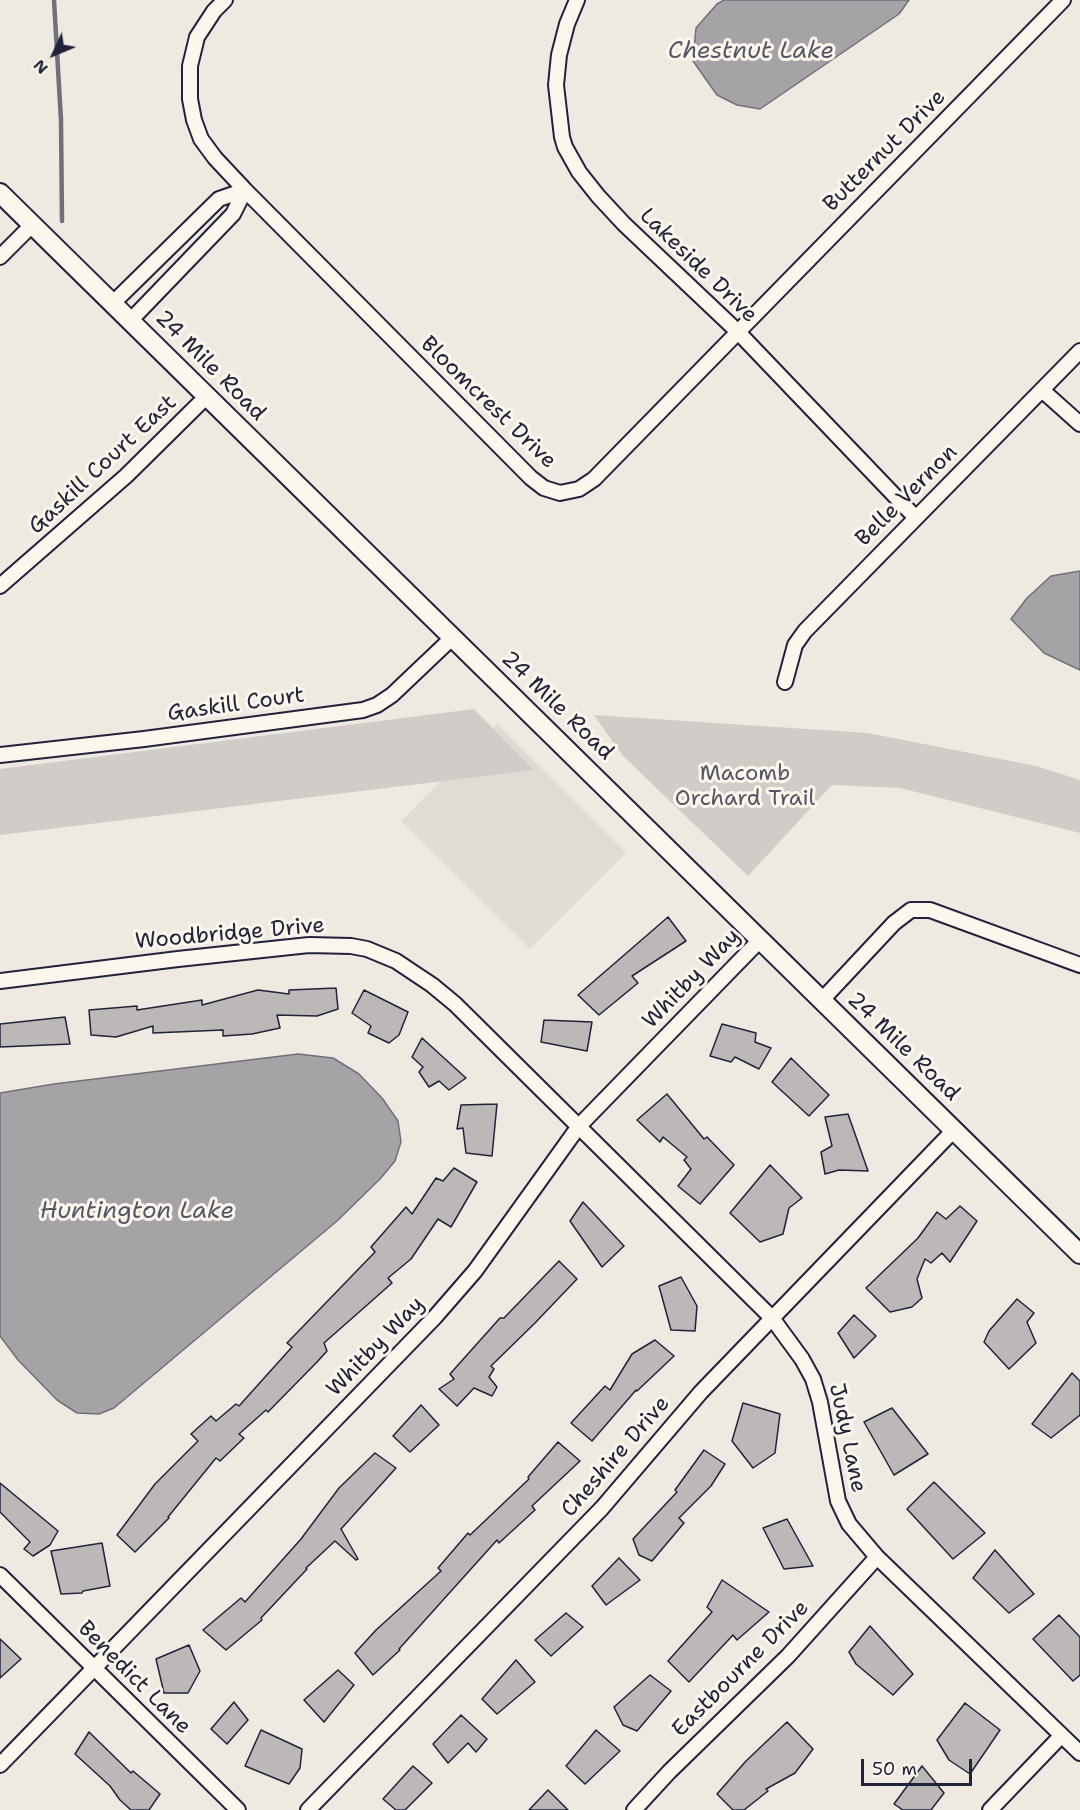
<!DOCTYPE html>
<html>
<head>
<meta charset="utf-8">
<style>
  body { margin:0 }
  #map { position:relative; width:1080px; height:1810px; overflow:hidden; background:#eeeae2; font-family:"Shantell Sans",sans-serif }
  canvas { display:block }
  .north { position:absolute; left:24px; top:24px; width:60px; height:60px; -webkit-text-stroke:4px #fbf7ec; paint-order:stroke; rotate:226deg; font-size:16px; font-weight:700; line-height:24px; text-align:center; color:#22223b }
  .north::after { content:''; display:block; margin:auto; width:21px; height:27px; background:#22223b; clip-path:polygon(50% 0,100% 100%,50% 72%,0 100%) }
  .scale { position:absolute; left:861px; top:1759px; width:111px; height:27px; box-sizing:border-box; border:3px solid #22223b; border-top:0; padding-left:8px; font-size:18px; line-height:21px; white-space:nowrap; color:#22223b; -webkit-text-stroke:4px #fbf7ec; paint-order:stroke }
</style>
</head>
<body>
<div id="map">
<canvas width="1080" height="1810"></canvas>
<div class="north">N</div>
<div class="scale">50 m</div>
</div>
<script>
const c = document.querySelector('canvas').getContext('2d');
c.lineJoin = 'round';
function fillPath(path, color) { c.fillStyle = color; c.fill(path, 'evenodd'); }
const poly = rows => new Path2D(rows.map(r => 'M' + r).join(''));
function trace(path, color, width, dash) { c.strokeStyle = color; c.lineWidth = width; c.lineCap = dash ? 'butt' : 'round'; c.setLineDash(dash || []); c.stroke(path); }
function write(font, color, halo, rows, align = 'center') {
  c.font = font + ' "Shantell Sans",sans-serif'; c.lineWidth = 6; c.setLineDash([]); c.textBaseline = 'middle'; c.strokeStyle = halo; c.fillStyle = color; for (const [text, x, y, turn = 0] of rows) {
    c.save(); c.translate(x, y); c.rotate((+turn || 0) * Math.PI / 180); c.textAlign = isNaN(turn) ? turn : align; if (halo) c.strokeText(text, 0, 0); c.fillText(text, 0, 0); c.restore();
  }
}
fillPath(poly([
  [497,724,626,853,530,949,401,821]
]), '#dfdbd5');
fillPath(poly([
  [474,709,534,770,0,835,0,769],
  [594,715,868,733,1036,766,1080,780,1080,833,900,788,832,785,748,876,622,755]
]), '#d0cdc9');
const water = poly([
  [724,0,909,0,899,14,760,109,737,105,717,95,693,61,696,28,717,4,724,0],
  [1080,571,1080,670,1044,653,1011,619,1027,598,1051,576,1080,571],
  [298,1054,333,1058,359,1074,382,1098,398,1121,401,1142,395,1161,380,1179,337,1221,114,1408,99,1414,77,1413,57,1400,18,1360,0,1336,0,1093,54,1084,298,1054]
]);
fillPath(water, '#a6a3a7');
trace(water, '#716f7c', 1.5);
trace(poly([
  [54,0,61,120,62,221]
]), '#716f7c', 4.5);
const building = poly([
  [668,917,686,941,632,976,638,983,599,1015,578,995,668,917],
  [336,988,338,1009,317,1016,277,1015,280,1028,252,1034,223,1036,223,1030,153,1033,153,1026,116,1037,91,1035,89,1010,137,1006,137,1010,202,1000,202,1005,258,990,289,994,289,990,336,988],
  [364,990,408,1012,399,1035,389,1043,368,1033,371,1026,352,1013,364,990],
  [65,1017,70,1044,0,1047,0,1024,65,1017],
  [544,1020,592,1022,587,1051,541,1042,544,1020],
  [722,1024,756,1033,755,1042,771,1048,759,1069,735,1057,731,1062,710,1056,722,1024],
  [422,1038,466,1078,449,1090,439,1081,429,1087,419,1072,423,1067,412,1057,422,1038],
  [791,1058,829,1095,809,1116,772,1082,791,1058],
  [667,1094,704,1139,707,1137,734,1165,700,1204,678,1186,691,1169,684,1160,687,1157,663,1137,660,1142,637,1120,667,1094],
  [497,1104,492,1156,466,1153,463,1128,457,1129,461,1105,497,1104],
  [848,1114,868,1171,839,1170,825,1174,821,1152,832,1146,825,1117,848,1114],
  [770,1165,802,1198,789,1208,783,1234,760,1242,730,1213,770,1165],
  [454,1168,477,1182,451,1227,438,1219,411,1259,388,1278,392,1283,324,1343,327,1351,317,1362,268,1412,266,1410,239,1434,244,1438,220,1461,216,1458,168,1517,169,1518,135,1552,117,1535,155,1484,198,1441,191,1434,211,1416,216,1421,236,1404,239,1406,292,1347,287,1343,375,1252,371,1247,406,1207,412,1214,436,1178,443,1181,454,1168],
  [583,1202,624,1246,602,1267,570,1221,583,1202],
  [960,1206,977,1221,950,1262,942,1253,931,1263,925,1259,917,1279,922,1298,912,1307,890,1312,866,1288,918,1238,937,1212,946,1219,960,1206],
  [559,1261,577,1279,535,1323,491,1366,494,1369,489,1377,497,1387,492,1396,474,1388,457,1406,439,1389,454,1379,450,1374,500,1318,504,1318,559,1261],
  [681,1277,697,1306,695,1331,671,1330,659,1286,681,1277],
  [1017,1299,1034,1313,1027,1322,1036,1343,1009,1369,984,1342,989,1331,1017,1299],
  [854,1315,876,1336,854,1358,838,1333,854,1315],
  [655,1340,674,1356,637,1391,636,1390,592,1441,571,1423,605,1386,610,1390,632,1354,655,1340],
  [1072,1373,1080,1381,1080,1415,1051,1438,1032,1424,1072,1373],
  [743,1403,780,1414,775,1453,753,1468,732,1441,743,1403],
  [421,1405,439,1425,410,1452,393,1436,421,1405],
  [892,1408,928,1454,894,1475,864,1422,892,1408],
  [558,1442,580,1461,532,1506,535,1510,499,1543,497,1540,399,1649,400,1650,373,1675,355,1653,376,1630,441,1571,438,1568,468,1533,470,1535,529,1479,528,1477,558,1442],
  [704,1450,725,1464,711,1486,679,1518,684,1523,652,1561,639,1555,633,1539,677,1492,675,1490,704,1450],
  [375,1453,396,1468,341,1529,358,1559,356,1560,335,1541,306,1568,307,1569,261,1618,262,1620,226,1650,203,1630,241,1598,245,1602,301,1539,339,1488,375,1453],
  [934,1482,985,1533,953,1559,907,1509,934,1482],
  [0,1483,58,1531,50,1545,33,1556,24,1549,30,1542,0,1512,0,1483],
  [787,1519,813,1566,784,1569,763,1528,787,1519],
  [102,1543,110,1586,83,1591,82,1593,61,1594,51,1551,102,1543],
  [995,1550,1034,1594,1009,1613,973,1578,995,1550],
  [619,1558,640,1580,606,1605,592,1586,619,1558],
  [722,1580,769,1612,737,1640,733,1635,689,1682,668,1661,712,1612,707,1607,722,1580],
  [566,1613,583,1627,551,1656,535,1640,566,1613],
  [1059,1615,1080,1637,1080,1675,1073,1681,1033,1639,1059,1615],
  [870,1626,913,1674,893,1695,856,1664,849,1652,870,1626],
  [0,1639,21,1659,0,1678,0,1639],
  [189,1645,200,1671,188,1693,164,1693,156,1659,189,1645],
  [516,1660,535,1682,497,1714,482,1699,516,1660],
  [338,1670,354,1685,324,1722,304,1700,338,1670],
  [650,1675,671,1691,637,1731,623,1725,614,1707,650,1675],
  [234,1702,248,1720,227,1744,211,1729,234,1702],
  [965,1703,1000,1730,970,1774,949,1760,937,1740,965,1703],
  [461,1715,487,1739,476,1752,468,1743,448,1763,433,1744,461,1715],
  [787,1722,813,1749,795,1773,766,1789,768,1791,744,1810,733,1810,717,1794,746,1761,787,1722],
  [261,1730,302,1749,300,1768,289,1784,245,1766,261,1730],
  [596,1730,620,1751,585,1784,566,1766,596,1730],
  [89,1732,131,1773,133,1771,160,1794,149,1810,131,1810,120,1800,110,1786,75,1754,89,1732],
  [413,1766,432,1783,405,1810,396,1810,383,1799,413,1766],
  [922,1766,944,1793,931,1810,903,1810,894,1804,922,1766],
  [548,1790,568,1810,529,1810,548,1790]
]);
fillPath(building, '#bcb8b8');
trace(building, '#22223b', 1.5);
const minor = poly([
  [225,0,214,11,197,37,190,66,190,99,194,120,201,139,215,158,245,190,531,478,544,488,560,493,579,489,594,479,1063,0],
  [577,0,567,24,559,55,556,85,562,137,565,147,579,172,598,196,624,224,737,331,915,517],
  [0,257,32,225],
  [112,304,219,199,245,190,233,214,130,321],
  [1042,390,1080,424],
  [0,586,126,476,206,397],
  [785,682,795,645,805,631,1080,351],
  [0,755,144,739,363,710,377,705,392,695,452,638],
  [0,981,178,959,309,945,351,946,367,949,396,961,432,985,455,1004,772,1318,802,1359,813,1379,820,1402,838,1501,849,1524,877,1557,1080,1753],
  [821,1001,894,923,911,910,930,910,1080,965],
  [0,1575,238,1810],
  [0,1765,435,1317,475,1271,579,1126,760,940],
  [308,1810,602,1508,701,1392,954,1130],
  [634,1810,669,1772,788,1656,877,1557],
  [990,1810,1061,1736]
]);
const tertiary = poly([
  [0,193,1080,1254]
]);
trace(minor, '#22223b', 18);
trace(tertiary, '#22223b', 22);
trace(minor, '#fbf7ec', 14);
trace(tertiary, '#fbf7ec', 18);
write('22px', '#22223b', '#fbf7ec', [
  ["Butternut Drive",885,151,-45],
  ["Lakeside Drive",698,266,44],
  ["24 Mile Road",210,366,45],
  ["Bloomcrest Drive",488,403,44],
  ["Gaskill Court East",103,465,-43],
  ["Belle Vernon",907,496,-45],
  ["Gaskill Court",236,705,-8],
  ["24 Mile Road",557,706,44],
  ["Woodbridge Drive",230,934,-5],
  ["Whitby Way",692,979,-46],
  ["24 Mile Road",903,1047,44],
  ["Whitby Way",376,1347,-46],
  ["Judy Lane",847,1438,78],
  ["Cheshire Drive",616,1457,-49],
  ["Eastbourne Drive",741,1669,-45],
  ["Benedict Lane",134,1678,45]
]);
write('22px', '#565566', '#fbf7ec', [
  ["Macomb",745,774],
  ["Orchard Trail",745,799]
]);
write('italic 24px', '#575666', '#fbf7ec', [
  ["Chestnut Lake",751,52],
  ["Huntington Lake",137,1212]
]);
</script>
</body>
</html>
